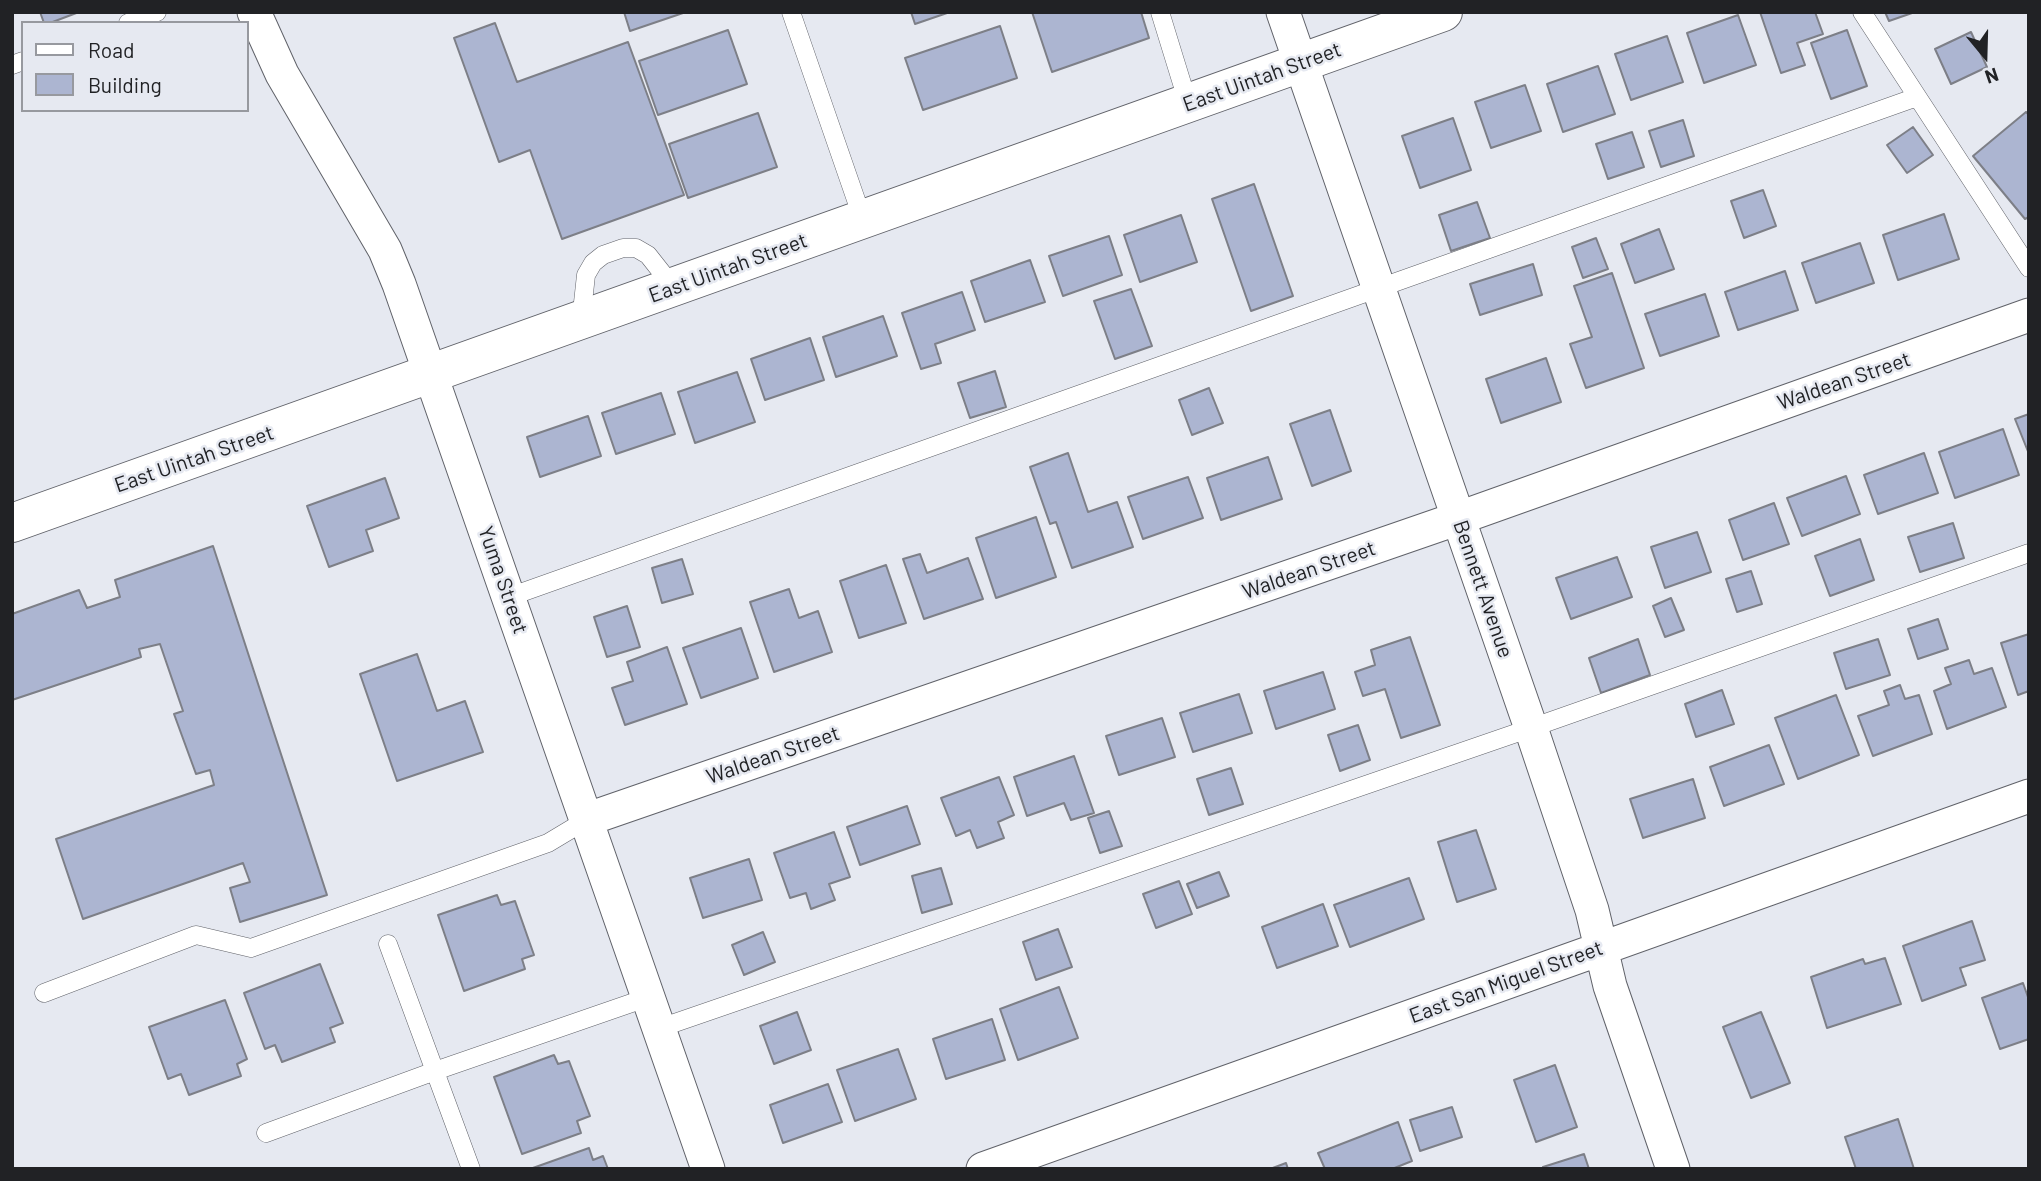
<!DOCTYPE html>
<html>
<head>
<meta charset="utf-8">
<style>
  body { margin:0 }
  #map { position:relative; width:2041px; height:1181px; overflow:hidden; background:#e6e9f1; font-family:Barlow,sans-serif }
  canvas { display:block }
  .frame { position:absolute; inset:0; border:14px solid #212225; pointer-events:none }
  .legend { position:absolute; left:21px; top:21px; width:228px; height:91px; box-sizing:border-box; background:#e6e9f1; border:2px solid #97999f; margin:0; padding:9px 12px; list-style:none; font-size:21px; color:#212225 }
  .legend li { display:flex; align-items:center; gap:14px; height:35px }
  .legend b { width:35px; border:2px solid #97999f }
  .north { position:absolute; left:1950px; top:21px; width:70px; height:70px; -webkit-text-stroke:5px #e6e9f1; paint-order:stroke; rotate:161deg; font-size:19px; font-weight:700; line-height:28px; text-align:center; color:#212225 }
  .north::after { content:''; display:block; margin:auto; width:24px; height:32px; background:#212225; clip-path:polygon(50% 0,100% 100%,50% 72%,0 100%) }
</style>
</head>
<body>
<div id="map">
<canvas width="2041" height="1181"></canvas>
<div class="frame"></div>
<ul class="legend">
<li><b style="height:9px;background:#fff"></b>Road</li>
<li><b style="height:19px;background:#acb5d1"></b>Building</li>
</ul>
<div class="north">N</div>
</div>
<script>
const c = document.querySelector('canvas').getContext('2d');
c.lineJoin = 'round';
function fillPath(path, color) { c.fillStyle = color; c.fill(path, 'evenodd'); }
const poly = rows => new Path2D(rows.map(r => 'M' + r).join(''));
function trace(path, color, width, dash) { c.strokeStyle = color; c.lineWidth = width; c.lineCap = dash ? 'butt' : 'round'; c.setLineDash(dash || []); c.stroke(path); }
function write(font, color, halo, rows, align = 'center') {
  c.font = font + ' Barlow,sans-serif'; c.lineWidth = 5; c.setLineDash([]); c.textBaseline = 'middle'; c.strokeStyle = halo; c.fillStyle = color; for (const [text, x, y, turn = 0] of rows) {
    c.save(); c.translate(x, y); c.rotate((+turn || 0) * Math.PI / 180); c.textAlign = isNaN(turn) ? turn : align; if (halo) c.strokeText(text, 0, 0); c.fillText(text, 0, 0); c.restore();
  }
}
const building = poly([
  [40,12,79,12,50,23,44,23,40,12],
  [624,12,686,12,630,31,624,12],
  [911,12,950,12,915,24,911,12],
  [1032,12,1141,12,1149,38,1052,72,1032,12],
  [1760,12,1815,12,1823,34,1797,43,1805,65,1781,73,1760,12],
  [1885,12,1915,12,1889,21,1885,12],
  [1738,15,1756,65,1704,83,1687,33,1738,15],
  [495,23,517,82,628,42,684,195,562,239,530,150,499,162,454,38,495,23],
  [1000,26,1017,78,923,110,905,58,1000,26],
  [728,30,747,84,658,115,639,61,728,30],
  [1847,30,1867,86,1831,99,1811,43,1847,30],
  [1971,32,1987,67,1951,84,1935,49,1971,32],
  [1667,36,1683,82,1631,100,1615,54,1667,36],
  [1598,66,1615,114,1563,132,1547,84,1598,66],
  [1525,85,1541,131,1491,148,1475,102,1525,85],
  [2026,112,2029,115,2029,217,2025,219,1973,156,2026,112],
  [758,113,777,167,688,198,669,144,758,113],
  [1453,118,1471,170,1420,188,1402,136,1453,118],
  [1683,120,1694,156,1661,167,1649,131,1683,120],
  [1913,127,1933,155,1907,173,1887,145,1913,127],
  [1632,132,1644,167,1608,179,1596,144,1632,132],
  [1254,184,1293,296,1251,311,1212,199,1254,184],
  [1763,190,1776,226,1744,238,1731,201,1763,190],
  [1477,202,1490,238,1451,251,1439,215,1477,202],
  [1944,214,1959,259,1898,280,1883,235,1944,214],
  [1181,215,1197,262,1140,282,1124,235,1181,215],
  [1659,229,1674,269,1635,283,1621,244,1659,229],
  [1109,236,1122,275,1063,296,1049,256,1109,236],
  [1596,238,1608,269,1583,278,1572,247,1596,238],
  [1860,243,1874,283,1816,303,1802,263,1860,243],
  [1030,260,1045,302,985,322,971,281,1030,260],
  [1533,264,1542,295,1480,315,1470,284,1533,264],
  [1785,271,1798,310,1738,330,1725,292,1785,271],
  [1612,273,1644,368,1586,388,1570,344,1592,337,1574,286,1612,273],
  [1131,289,1152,346,1115,359,1094,301,1131,289],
  [962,292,975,330,935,344,941,363,921,369,902,313,962,292],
  [1705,294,1719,336,1660,356,1645,314,1705,294],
  [883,316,897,356,836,377,823,337,883,316],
  [810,338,824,380,765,400,751,359,810,338],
  [1546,358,1561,402,1501,423,1486,379,1546,358],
  [995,371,1006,407,970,418,958,383,995,371],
  [737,372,755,422,695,443,678,392,737,372],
  [1209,388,1223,423,1192,435,1179,400,1209,388],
  [661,393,675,434,616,454,602,413,661,393],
  [1330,410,1351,471,1312,486,1290,424,1330,410],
  [2029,414,2029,454,2015,419,2029,414],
  [588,416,601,456,540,477,527,437,588,416],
  [2003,429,2019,475,1955,498,1939,452,2003,429],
  [1068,453,1088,512,1117,502,1133,547,1072,568,1056,522,1050,524,1030,467,1068,453],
  [1924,453,1938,493,1878,514,1864,475,1924,453],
  [1268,457,1282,499,1221,520,1207,478,1268,457],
  [1846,476,1860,514,1802,536,1787,498,1846,476],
  [1188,477,1203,518,1143,539,1128,497,1188,477],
  [385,478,399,518,366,530,373,551,329,567,307,506,385,478],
  [1774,503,1789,544,1743,560,1729,520,1774,503],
  [1036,517,1056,577,996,598,976,538,1036,517],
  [1953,523,1964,558,1920,572,1908,537,1953,523],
  [1697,532,1711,572,1665,588,1651,547,1697,532],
  [1860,539,1874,580,1830,596,1815,556,1860,539],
  [213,546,327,895,240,922,230,888,250,882,243,863,83,919,56,839,214,785,210,770,196,774,174,714,183,711,160,644,139,649,141,657,12,700,12,614,79,590,87,608,120,597,115,580,213,546],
  [920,554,927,573,968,558,983,599,924,619,903,559,920,554],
  [1617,557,1632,597,1571,619,1556,578,1617,557],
  [682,559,693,594,662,603,652,568,682,559],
  [886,565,906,623,859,638,840,581,886,565],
  [1751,571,1762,604,1737,612,1726,579,1751,571],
  [789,589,799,618,818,611,832,652,774,672,750,602,789,589],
  [1671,598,1684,630,1665,637,1653,606,1671,598],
  [627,606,640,647,607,657,594,617,627,606],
  [1938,619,1948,649,1918,659,1908,629,1938,619],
  [741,628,758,678,701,698,683,648,741,628],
  [2029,634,2029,691,2018,695,2001,643,2029,634],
  [1410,637,1440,725,1401,738,1385,689,1363,696,1355,672,1375,665,1371,650,1410,637],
  [1638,639,1650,675,1601,693,1589,658,1638,639],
  [1878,639,1890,675,1846,689,1834,653,1878,639],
  [667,647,687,704,625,725,612,688,633,681,627,662,667,647],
  [417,654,437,711,465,701,483,752,397,781,360,674,417,654],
  [1969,660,1974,674,1992,668,2006,707,1947,729,1934,691,1951,684,1945,668,1969,660],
  [1323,672,1335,709,1276,729,1264,691,1323,672],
  [1900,685,1905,699,1919,695,1932,734,1873,756,1858,716,1889,705,1884,691,1900,685],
  [1722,690,1734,724,1696,737,1685,704,1722,690],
  [1239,694,1252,733,1193,752,1180,713,1239,694],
  [1836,695,1859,755,1798,779,1775,718,1836,695],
  [1162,718,1175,757,1119,775,1106,736,1162,718],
  [1358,725,1370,760,1340,771,1328,735,1358,725],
  [1769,745,1784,784,1724,806,1710,767,1769,745],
  [1074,756,1094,813,1071,820,1064,803,1027,816,1014,777,1074,756],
  [1231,768,1243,804,1209,815,1197,779,1231,768],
  [999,777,1014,815,998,822,1004,838,977,848,970,830,956,836,941,798,999,777],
  [1693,779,1705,818,1643,838,1630,799,1693,779],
  [907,806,920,844,860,865,847,827,907,806],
  [1109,811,1122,846,1100,853,1088,818,1109,811],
  [1476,830,1496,889,1457,902,1438,842,1476,830],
  [834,832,850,877,829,884,835,900,811,909,806,893,790,898,774,853,834,832],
  [749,859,762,900,703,918,690,878,749,859],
  [941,868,952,904,922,913,912,876,941,868],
  [1219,872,1229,896,1197,908,1187,884,1219,872],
  [1409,878,1424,919,1350,947,1334,905,1409,878],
  [1179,881,1192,914,1156,928,1143,894,1179,881],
  [497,895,501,905,515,901,534,955,522,959,525,969,464,991,438,915,497,895],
  [1323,904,1338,946,1277,968,1262,927,1323,904],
  [1972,921,1985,960,1960,968,1966,985,1922,1001,1903,946,1972,921],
  [1058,929,1072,967,1036,980,1023,942,1058,929],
  [763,932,775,962,744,975,732,945,763,932],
  [1885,958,1901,1004,1827,1028,1811,977,1863,959,1865,964,1885,958],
  [320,964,343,1023,330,1028,335,1042,282,1062,275,1045,265,1049,244,993,320,964],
  [2023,983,2029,1000,2029,1039,2000,1049,1982,998,2023,983],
  [1059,987,1078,1038,1018,1060,1000,1009,1059,987],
  [225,1000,247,1059,237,1064,241,1076,189,1095,181,1074,168,1079,149,1027,225,1000],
  [797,1012,811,1050,774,1064,760,1026,797,1012],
  [1761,1012,1790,1083,1751,1098,1723,1027,1761,1012],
  [992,1019,1005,1060,946,1079,933,1039,992,1019],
  [898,1049,916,1099,855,1121,837,1070,898,1049],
  [554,1055,558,1064,569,1061,590,1116,577,1121,581,1133,522,1154,494,1077,554,1055],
  [1555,1065,1577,1127,1536,1142,1514,1080,1555,1065],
  [828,1084,842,1122,783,1143,770,1105,828,1084],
  [1452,1107,1462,1137,1420,1151,1410,1120,1452,1107],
  [1898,1119,1914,1169,1856,1169,1845,1137,1898,1119],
  [1398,1122,1412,1161,1392,1169,1325,1169,1318,1153,1398,1122],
  [589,1148,593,1160,603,1156,608,1169,530,1169,589,1148],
  [1584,1154,1589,1169,1544,1169,1543,1167,1584,1154],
  [1286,1163,1288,1169,1270,1169,1286,1163]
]);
fillPath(building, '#acb5d1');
trace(building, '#7d7f87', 2);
const service = poly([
  [791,12,863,220],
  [1160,12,1188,103],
  [1862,12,2029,268],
  [128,23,157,12],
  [12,65,23,61],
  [581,321,586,275,593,263,603,255,623,248,636,248,648,255,674,288],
  [509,597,1917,97],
  [388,944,471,1169],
  [44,993,196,935,251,948,548,843,588,819],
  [660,1028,1531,728,2029,553],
  [266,1133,435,1071,649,997]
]);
const minor = poly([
  [254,12,282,74,385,250,399,284,708,1169],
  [1283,12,1531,728,1592,910,1610,986,1673,1169],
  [588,819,1459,518,2029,315],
  [983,1169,2029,796]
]);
const secondary = poly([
  [12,523,1443,12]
]);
trace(service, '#606269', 19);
trace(minor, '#606269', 35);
trace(secondary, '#606269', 40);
trace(service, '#fff', 18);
trace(minor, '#fff', 33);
trace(secondary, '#fff', 38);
write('21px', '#212225', '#e6e9f1', [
  ["East Uintah Street",1262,77,-20],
  ["East Uintah Street",728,268,-20],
  ["Waldean Street",1844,381,-19],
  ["East Uintah Street",194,459,-19],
  ["Waldean Street",1309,570,-19],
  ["Yuma Street",503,580,71],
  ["Bennett Avenue",1483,589,71],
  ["Waldean Street",773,755,-19],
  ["East San Miguel Street",1506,982,-20]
]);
</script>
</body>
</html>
